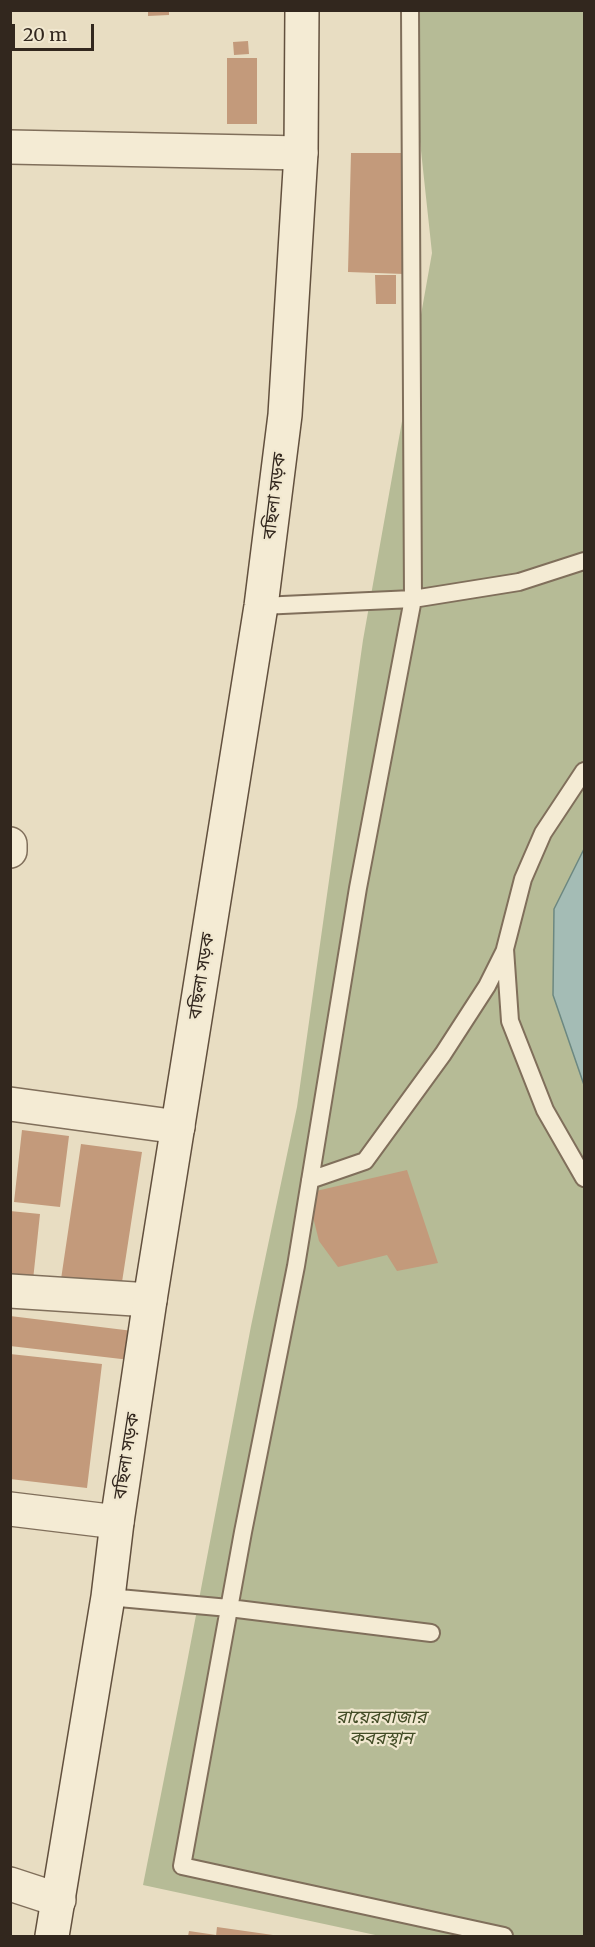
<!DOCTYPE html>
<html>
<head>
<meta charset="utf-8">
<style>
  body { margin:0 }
  #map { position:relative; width:595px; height:1947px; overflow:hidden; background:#e8ddc2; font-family:Merriweather,serif }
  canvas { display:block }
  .frame { position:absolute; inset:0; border:12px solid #32271e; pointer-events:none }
  .scale { position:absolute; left:12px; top:24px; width:82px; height:27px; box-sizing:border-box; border:3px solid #32271e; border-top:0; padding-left:8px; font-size:18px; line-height:21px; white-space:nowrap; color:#32271e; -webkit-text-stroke:4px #f1e8d0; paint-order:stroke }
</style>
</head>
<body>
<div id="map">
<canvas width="595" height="1947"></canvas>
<div class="frame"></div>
<div class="scale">20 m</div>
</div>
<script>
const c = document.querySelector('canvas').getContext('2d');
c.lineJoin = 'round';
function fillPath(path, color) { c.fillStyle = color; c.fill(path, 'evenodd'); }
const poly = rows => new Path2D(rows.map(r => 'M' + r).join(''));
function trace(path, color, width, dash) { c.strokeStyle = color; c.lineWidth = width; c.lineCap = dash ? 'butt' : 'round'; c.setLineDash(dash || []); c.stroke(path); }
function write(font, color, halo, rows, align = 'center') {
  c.font = font + ' Merriweather,"Noto Sans Bengali",serif'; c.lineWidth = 4.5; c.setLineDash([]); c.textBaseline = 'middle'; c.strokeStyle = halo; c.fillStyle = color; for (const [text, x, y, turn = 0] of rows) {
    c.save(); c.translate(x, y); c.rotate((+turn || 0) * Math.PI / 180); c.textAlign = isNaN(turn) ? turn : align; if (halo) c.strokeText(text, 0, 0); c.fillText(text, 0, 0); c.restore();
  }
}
fillPath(poly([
  [406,11,584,11,584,1936,380,1936,143,1885,185,1673,251,1326,297,1107,363,640,432,253]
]), '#b6bb96');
const water = poly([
  [584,849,584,1085,553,995,554,909,584,849]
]);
fillPath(water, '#a4bcb5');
trace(water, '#6c8881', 1.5);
fillPath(poly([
  [148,10,169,10,169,15,148,16],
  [248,41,249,54,234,55,233,42],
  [227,58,257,58,257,124,227,124],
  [351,153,406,153,404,274,348,272],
  [375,275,396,275,396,304,376,304],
  [22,1130,69,1136,60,1207,14,1202],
  [81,1144,142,1152,120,1295,60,1286],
  [407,1170,438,1263,397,1271,387,1255,338,1267,319,1241,313,1217,316,1191],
  [10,1211,40,1214,33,1280,10,1278],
  [10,1316,133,1331,130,1360,10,1346],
  [10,1354,102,1364,87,1488,10,1479],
  [217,1927,273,1935,273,1936,216,1936],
  [189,1931,216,1935,216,1936,188,1936]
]), '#c39a7b');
const service = poly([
  [261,606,413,599,410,10],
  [584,771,543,833,523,879,505,949,510,1021,545,1110,584,1178],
  [310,1180,365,1161,443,1054,487,986,505,950],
  [108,1597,229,1608,431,1633],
  [504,1936,182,1866,243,1532,296,1266,358,888,413,599,519,582,584,561]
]);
const minor = poly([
  [10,147,301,153],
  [10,844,10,851],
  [10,1104,178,1127],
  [10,1291,150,1300],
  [10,1509,117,1522],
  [10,1884,59,1900]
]);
const secondary = poly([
  [52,1936,108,1597,117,1522,150,1300,261,606,285,415,301,153,302,10]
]);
trace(service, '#806f5b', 20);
trace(minor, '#806f5b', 36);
trace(secondary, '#62503e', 36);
trace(service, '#f4ebd4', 16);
trace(minor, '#f4ebd4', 33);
trace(secondary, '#f4ebd4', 33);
write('18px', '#32271e', '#f1e8d0', [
  ["বছিলা সড়ক",275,496,-83],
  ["বছিলা সড়ক",202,976,-81],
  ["বছিলা সড়ক",127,1456,-81]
]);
write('italic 18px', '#424c26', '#f1e8d0', [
  ["রায়েরবাজার",381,1718],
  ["কবরস্থান",381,1739]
]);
</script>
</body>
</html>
